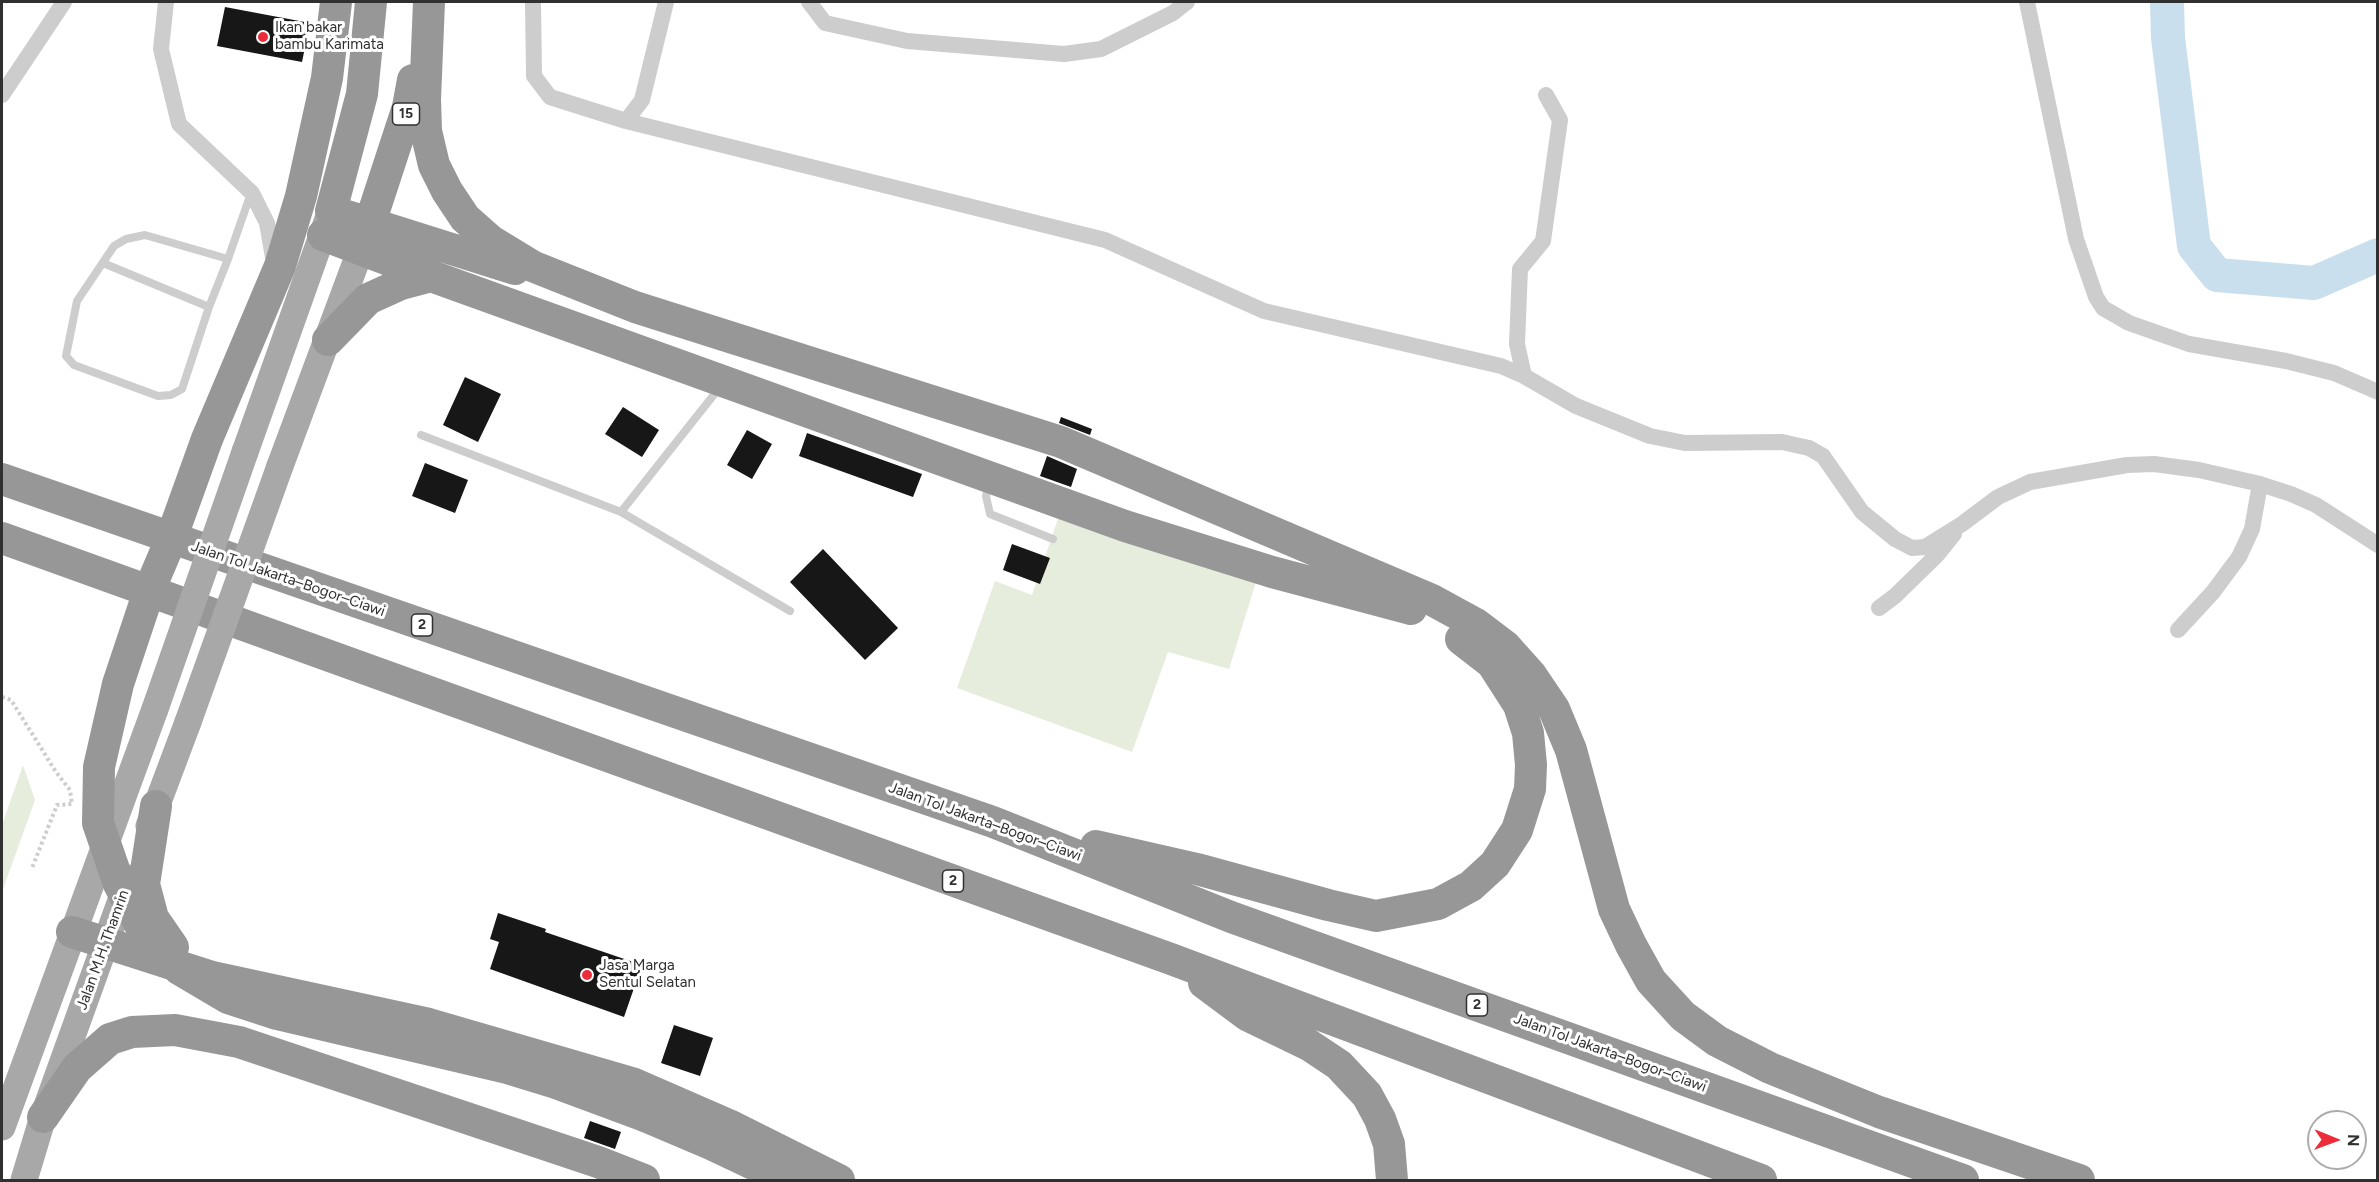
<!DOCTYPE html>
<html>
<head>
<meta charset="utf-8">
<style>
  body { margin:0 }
  #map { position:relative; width:2379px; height:1182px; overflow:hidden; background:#fff; font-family:Figtree,sans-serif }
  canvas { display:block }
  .frame { position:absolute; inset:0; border:3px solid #303030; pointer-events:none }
  .north { position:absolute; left:2307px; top:1110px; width:60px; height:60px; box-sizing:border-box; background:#fff; border:2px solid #acacac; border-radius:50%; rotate:91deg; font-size:16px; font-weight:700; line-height:24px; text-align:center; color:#303030 }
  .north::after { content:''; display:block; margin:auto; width:21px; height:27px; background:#ec2d39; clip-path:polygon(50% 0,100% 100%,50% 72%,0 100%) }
</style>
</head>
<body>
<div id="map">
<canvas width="2379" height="1182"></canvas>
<div class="frame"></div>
<div class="north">N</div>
</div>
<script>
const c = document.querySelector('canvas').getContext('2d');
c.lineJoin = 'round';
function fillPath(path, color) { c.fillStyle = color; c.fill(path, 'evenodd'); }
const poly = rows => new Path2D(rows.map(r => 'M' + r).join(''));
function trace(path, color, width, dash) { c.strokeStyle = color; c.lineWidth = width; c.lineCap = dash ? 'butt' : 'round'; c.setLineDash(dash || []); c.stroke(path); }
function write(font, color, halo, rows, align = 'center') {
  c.font = font + ' Figtree,sans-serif'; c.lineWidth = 6; c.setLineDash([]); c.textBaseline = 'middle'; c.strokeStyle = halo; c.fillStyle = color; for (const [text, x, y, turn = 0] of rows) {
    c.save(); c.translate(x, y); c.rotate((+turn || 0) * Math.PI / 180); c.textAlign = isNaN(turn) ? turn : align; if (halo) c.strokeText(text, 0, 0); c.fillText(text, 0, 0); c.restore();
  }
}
fillPath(poly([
  [1063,504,1260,569,1229,669,1168,652,1132,752,957,688,995,581,1032,595],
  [23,765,35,800,2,892,2,825]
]), '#e6eddd');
trace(poly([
  [2167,2,2168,38,2194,246,2217,275,2314,283,2378,255]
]), '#c9dfee', 34);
fillPath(poly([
  [225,7,310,23,302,62,217,46],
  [465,377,501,394,478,442,443,425],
  [623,407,659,430,642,457,605,434],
  [1061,417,1092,429,1090,435,1059,423],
  [747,430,772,444,752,479,727,465],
  [807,433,922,474,913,497,799,456],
  [1047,456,1077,469,1071,487,1040,476],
  [425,463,468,480,455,513,412,496],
  [1012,544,1050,558,1040,584,1003,570],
  [823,549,898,628,865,660,790,582],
  [498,913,546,929,545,932,642,965,624,1017,490,969,499,942,490,939],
  [674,1025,713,1038,700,1076,661,1063],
  [590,1121,621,1132,615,1149,584,1138]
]), '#171717');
trace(poly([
  [2,697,11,700,56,772,70,790,72,804,57,805,32,868]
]), '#cdcdcd', 4, [3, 3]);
trace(poly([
  [228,259,145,235,126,239,114,246,77,301,66,356,74,365,158,396,171,395,182,389,209,307,228,259,251,193],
  [103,263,209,307],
  [421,435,621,512,790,611],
  [989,484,986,496,990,514,1053,539],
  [621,512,720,387]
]), '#cdcdcd', 8);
trace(poly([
  [166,2,161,49,179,124,252,193,267,223,274,263],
  [533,2,534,76,550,97,626,121,1105,240,1264,311,1501,366,1524,376,1576,406,1650,436,1685,443,1782,442,1809,448,1823,456,1862,512,1895,539,1912,548,1925,547,1962,524,1998,497,2030,482,2127,465,2154,464,2199,470,2260,484,2291,494,2316,505,2378,545],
  [809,2,825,23,907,41,1064,54,1101,49,1173,13,1187,2],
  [2027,2,2076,239,2096,297,2103,308,2129,323,2189,344,2286,361,2334,373,2378,392],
  [2,95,64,2],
  [626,121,642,100,666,2],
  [1524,376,1517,344,1520,269,1543,241,1560,120,1546,95],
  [1879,608,1895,596,1937,555,1954,534],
  [2178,630,2213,592,2239,557,2252,529,2260,484]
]), '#cdcdcd', 16);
trace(poly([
  [245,452,329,216],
  [280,466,368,230],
  [149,826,188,722],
  [2,1127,155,709],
  [24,1180,43,1117,129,878]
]), '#a8a8a8', 27);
trace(poly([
  [371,2,362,94,331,211,515,269],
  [429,2,425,99,426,131,434,165,447,191,465,218,491,241,532,266,635,307,1061,442,1432,600,1476,624,1505,646,1531,675,1554,709,1571,750,1614,909,1631,945,1651,981,1683,1016,1717,1041,1770,1068,1879,1112,2079,1180],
  [370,223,408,107,413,80],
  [323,235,431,276,1125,526,1272,572,1411,609],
  [328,340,368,299,401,284,431,276],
  [2,479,993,822,1231,917,1963,1180],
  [2,538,1171,959,1761,1180],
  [156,806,144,884,153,918,173,947],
  [1096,846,1197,869,1328,905,1376,916,1438,904,1471,886,1495,864,1517,830,1530,789,1531,765,1528,733,1519,705,1492,663,1461,639],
  [72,932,212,977,429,1024,632,1083,733,1127,839,1180],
  [1204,983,1247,1015,1309,1045,1339,1065,1367,1095,1380,1119,1389,1144,1392,1180],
  [645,1116,711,1144,787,1180],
  [43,1117,77,1068,110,1039,132,1032,175,1030,239,1042,598,1162,644,1180]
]), '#979797', 32);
trace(poly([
  [155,709,245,452],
  [188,722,280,466]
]), '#a8a8a8', 27);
trace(poly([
  [336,2,327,78,301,196,280,266,207,439,171,539,149,591,118,684,99,767,98,823,119,884,139,923,179,969,228,998,277,1014,507,1068,556,1083,645,1116]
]), '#979797', 32);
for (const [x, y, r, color] of [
  [263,37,6,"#ec2d39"],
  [587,975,6,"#ec2d39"]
]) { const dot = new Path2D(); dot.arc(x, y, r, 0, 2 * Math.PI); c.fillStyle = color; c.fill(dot); trace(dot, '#fff', 2); }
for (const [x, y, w] of [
  [406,114,27],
  [422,625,21],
  [953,881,21],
  [1477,1005,21]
]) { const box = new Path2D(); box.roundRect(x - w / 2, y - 11, w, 22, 4.5); c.fillStyle = '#fff'; c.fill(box); trace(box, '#303030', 1.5); }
write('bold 14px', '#303030', null, [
  ["15",406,114],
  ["2",422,625],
  ["2",953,881],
  ["2",1477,1005]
]);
write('15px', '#303030', '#fff', [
  ["Ikan bakar",275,28],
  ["bambu Karimata",275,45],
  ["Jasa Marga",599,966],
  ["Sentul Selatan",599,983]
], 'left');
write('15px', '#303030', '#fff', [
  ["Jalan Tol Jakarta–Bogor–Ciawi",288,579,19],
  ["Jalan Tol Jakarta–Bogor–Ciawi",985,822,20],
  ["Jalan M.H. Thamrin",103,950,-70],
  ["Jalan Tol Jakarta–Bogor–Ciawi",1610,1053,20]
]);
</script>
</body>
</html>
